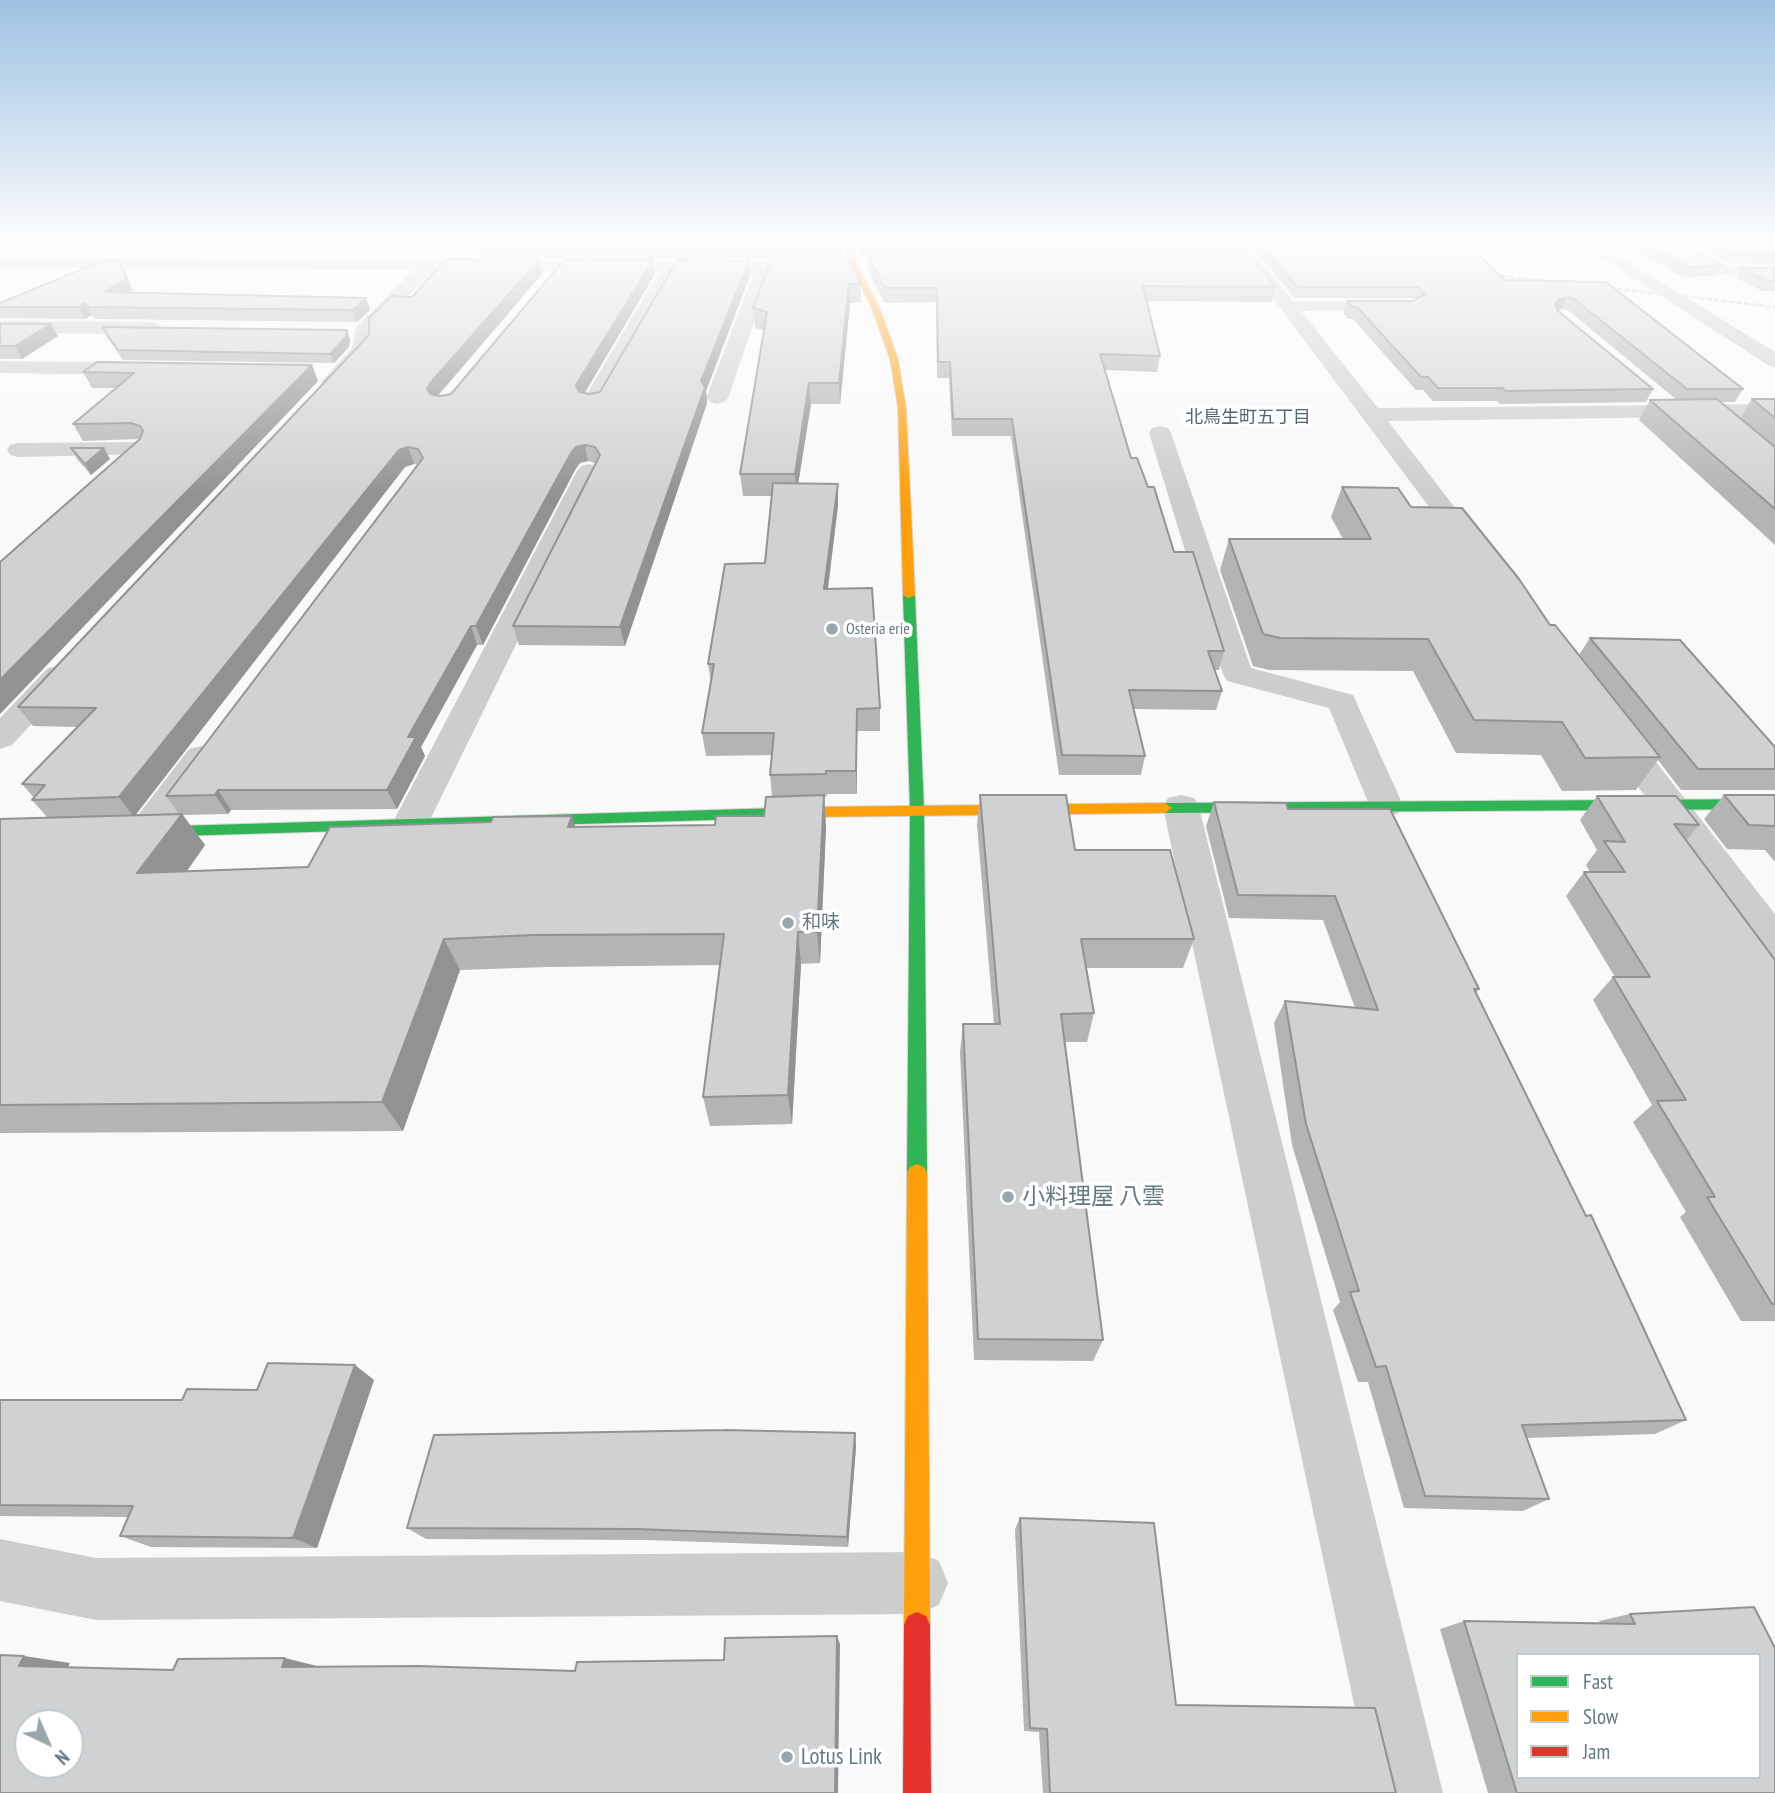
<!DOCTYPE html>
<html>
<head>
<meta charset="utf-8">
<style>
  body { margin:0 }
  #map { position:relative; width:1775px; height:1793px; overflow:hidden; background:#f9f9f9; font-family:"PT Sans Narrow",sans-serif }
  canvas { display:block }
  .legend { position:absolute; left:1516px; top:1653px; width:245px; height:126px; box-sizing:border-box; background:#fff; border:2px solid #c1c9cd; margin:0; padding:9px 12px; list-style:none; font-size:21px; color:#657983 }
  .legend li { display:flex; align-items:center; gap:14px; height:35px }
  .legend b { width:35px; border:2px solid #c1c9cd }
  .north { position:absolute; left:14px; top:1709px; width:70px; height:70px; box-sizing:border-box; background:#fff; border:2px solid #c1c9cd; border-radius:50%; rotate:136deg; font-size:19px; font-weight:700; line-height:28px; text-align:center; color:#657983 }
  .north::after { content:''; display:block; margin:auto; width:24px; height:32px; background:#99a6ac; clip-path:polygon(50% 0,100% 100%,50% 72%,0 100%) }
</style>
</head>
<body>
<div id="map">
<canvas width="1775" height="1793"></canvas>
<ul class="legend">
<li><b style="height:9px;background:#30b455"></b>Fast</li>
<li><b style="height:9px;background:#ff9f0a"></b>Slow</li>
<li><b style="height:9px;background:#e5322d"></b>Jam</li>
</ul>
<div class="north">N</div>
</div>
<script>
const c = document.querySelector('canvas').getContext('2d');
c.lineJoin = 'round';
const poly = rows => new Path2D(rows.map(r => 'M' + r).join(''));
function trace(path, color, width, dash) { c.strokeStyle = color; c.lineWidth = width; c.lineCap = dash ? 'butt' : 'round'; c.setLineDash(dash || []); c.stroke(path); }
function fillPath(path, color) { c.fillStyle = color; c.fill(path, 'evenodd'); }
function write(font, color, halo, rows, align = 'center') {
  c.font = font + ' "PT Sans Narrow","Noto Sans JP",sans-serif'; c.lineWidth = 7; c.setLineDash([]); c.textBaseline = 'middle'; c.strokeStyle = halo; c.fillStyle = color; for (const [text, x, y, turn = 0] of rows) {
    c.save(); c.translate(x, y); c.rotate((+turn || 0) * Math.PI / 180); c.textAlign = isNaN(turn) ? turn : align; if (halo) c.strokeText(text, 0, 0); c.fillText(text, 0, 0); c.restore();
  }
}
const fast = poly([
  [909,592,915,595,924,809,927,1173,924,1179,917,1182,910,1179,907,1173,910,809,903,595,909,592],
  [1775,799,1775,809,1165,813,1158,808,1165,803,1775,799],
  [812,807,819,812,812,817,143,837,136,832,143,827,812,807]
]);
const slow = poly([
  [846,246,852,246,858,267,880,309,898,359,906,408,915,595,909,598,903,595,898,408,890,359,872,309,852,267,846,246],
  [1165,803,1172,808,1165,813,812,817,805,812,812,807,1165,803],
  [917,1164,924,1167,927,1173,930,1625,926,1634,917,1638,908,1634,904,1625,907,1173,910,1167,917,1164]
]);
const jam = poly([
  [917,1612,926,1616,930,1625,931,1793,903,1793,904,1625,908,1616,917,1612]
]);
trace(fast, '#d5d6d7', 2);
trace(slow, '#d5d6d7', 2);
trace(jam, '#d5d6d7', 2);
fillPath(poly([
  [1234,246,1250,246,1293,301,1403,301,1406,305,1397,310,1301,311,1378,408,1775,404,1775,416,1388,421,1487,549,1483,555,1474,557,1465,555,1234,246],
  [1583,246,1602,246,1775,352,1775,367,1768,365,1583,246],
  [1668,246,1688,246,1728,266,1775,266,1775,276,1719,275,1668,246],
  [0,258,820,263,828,268,820,273,771,273,728,398,724,402,717,404,710,402,706,398,754,273,676,272,604,402,601,407,593,408,585,407,582,402,659,272,433,271,372,332,372,349,369,353,338,386,331,388,324,386,321,382,352,348,356,327,414,270,0,268,0,258],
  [0,321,154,322,163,328,154,334,0,333,0,321],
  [0,361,139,363,146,365,149,369,146,373,139,375,0,373,0,361],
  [1160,426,1168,428,1171,433,1251,668,1353,695,1403,805,1397,814,1385,817,1373,814,1329,708,1227,681,1223,674,1149,433,1152,428,1160,426],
  [139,442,147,444,150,449,147,454,18,457,10,455,7,450,10,445,18,443,139,442],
  [589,464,597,466,601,471,428,824,423,833,410,836,397,833,392,824,577,471,581,466,589,464],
  [59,666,70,668,74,675,70,682,12,745,0,749,0,718,48,668,59,666],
  [1615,722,1627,725,1775,914,1775,959,1761,954,1603,739,1599,732,1603,725,1615,722],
  [201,746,213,749,218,757,158,841,145,845,132,841,127,832,132,823,189,749,201,746],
  [1181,795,1194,798,1199,807,1443,1793,1373,1793,1163,807,1168,798,1181,795],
  [0,1539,96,1558,917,1552,939,1561,948,1583,939,1605,917,1614,96,1620,0,1601,0,1539]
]), '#cccece');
fillPath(fast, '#30b455');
fillPath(slow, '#ff9f0a');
fillPath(jam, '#e5322d');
trace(poly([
  [1233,246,1271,250],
  [1480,274,1567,283],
  [1595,286,1775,307]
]), '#c3c4c5', 2.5, [5, 2.5]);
fillPath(poly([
  [859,246,1236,246,1235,251,862,255],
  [1252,246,1469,246,1505,280,1606,282,1743,389,1735,402,1720,402,1740,418,1752,399,1775,399,1775,545,1639,420,1650,400,1677,400,1569,311,1562,309,1558,310,1653,389,1646,402,1500,404,1497,401,1433,401,1423,390,1416,390,1353,319,1348,319,1343,313,1347,301,1413,301,1416,299,1415,298,1294,298],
  [1626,246,1685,246,1721,266,1716,276,1683,277],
  [1693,246,1775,246,1775,264,1729,263],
  [479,247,842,248,842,257,861,284,861,303,850,303,840,404,811,404,798,484,838,505,828,589,880,708,880,731,857,731,857,794,827,794,827,796,824,797,826,827,820,963,801,964,792,1124,710,1126,703,1097,720,965,547,967,460,970,403,1131,0,1133,0,819,47,817,32,800,34,798,22,784,78,727,33,726,18,707,412,297,539,260,542,274,437,396,440,396,451,394,653,260,655,274,584,393,589,394,600,392,750,275,706,391,707,403,625,646,519,645,513,626,595,463,588,461,580,463,575,470,483,645,477,645,421,747,425,756,397,809,231,810,228,814,183,815,205,845,187,871,308,867,491,822,572,816,575,827,715,825,764,816,772,796,770,775,772,755,706,756,702,733,711,682,708,664,765,563,772,496,743,496,740,474,764,330,755,328,753,308,771,259,482,258],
  [414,464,418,465,166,796,179,814,135,815,405,467],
  [868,257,1276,287,1272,302,1146,301,1160,356,1157,372,1105,370,1131,458,1174,552,1224,651,1219,670,1214,670,1222,691,1216,710,1134,709,1145,756,1141,775,1059,775,1011,436,952,436,949,378,937,378,936,302,885,303,868,271],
  [1742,268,1775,268,1775,291,1762,291,1736,278],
  [133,290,128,292,366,298,370,310,357,322,95,319,92,315,85,319,0,318,0,303],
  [0,324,58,336,22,359,0,359],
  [102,327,347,330,350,340,349,347,334,363,123,360,107,337],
  [97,362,318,381,0,714,0,562,139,439,83,441,73,424,116,388,92,388,83,372],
  [71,448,110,459,91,475,77,459],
  [1342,487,1411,507,1550,625,1579,655,1590,638,1775,747,1775,790,1681,790,1658,760,1636,790,1562,791,1541,755,1456,753,1413,671,1269,670,1253,666,1220,570,1229,539,1343,539,1331,517],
  [980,795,1075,850,1194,939,1183,968,1086,968,1094,1013,1087,1042,1064,1042,1103,1340,1093,1361,974,1360,960,1052,963,1024,994,1024,977,825],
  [1724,795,1775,795,1775,862,1765,850,1727,849,1704,819],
  [1597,796,1699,825,1686,841,1775,960,1775,1321,1741,1321,1680,1217,1686,1212,1633,1122,1652,1105,1593,1000,1613,977,1615,977,1566,896,1584,872,1590,872,1586,865,1597,850,1580,820],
  [1214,802,1288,809,1479,989,1476,993,1686,1420,1655,1434,1527,1438,1549,1499,1523,1511,1404,1508,1368,1382,1358,1382,1333,1310,1340,1302,1292,1145,1274,1023,1285,1001,1355,1008,1323,920,1229,918,1206,826],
  [374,1380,317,1548,151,1547,120,1536,128,1517,0,1516,0,1400,182,1400,257,1390],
  [855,1433,856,1447,848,1547,647,1540,426,1539,407,1528],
  [1020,1518,1176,1705,1396,1793,1043,1793,1039,1732,1024,1731,1015,1529],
  [1630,1614,1775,1793,1488,1793,1440,1629,1464,1621,1600,1623,1599,1621]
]), '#b2b4b5');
fillPath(poly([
  [539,260,542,274,436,398,433,405,427,389,431,382],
  [653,260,655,274,580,401,576,385],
  [749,261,750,275,706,391,707,403,625,646,620,627,701,381],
  [127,278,133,290,111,304,104,292],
  [849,284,850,303,840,404,839,383],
  [1567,297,1562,309,1554,311,1555,304,1559,299],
  [366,298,370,310,357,322,353,310],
  [85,303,92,315,85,319,79,307],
  [51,324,58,336,22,359,15,346],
  [347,330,350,340,349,347,334,363,330,354],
  [312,365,318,381,0,714,0,680],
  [809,383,811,404,796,497,795,474],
  [585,445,588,461,580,463,575,470,483,645,476,626,571,453,576,447],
  [408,447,414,464,405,467,134,817,119,797,399,450],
  [104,448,110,459,91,475,85,464],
  [838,484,838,505,825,611,824,589],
  [471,626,477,645,421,747,425,756,397,809,387,790,408,737],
  [857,709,857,794,856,771],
  [218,790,231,810,228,814,215,795],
  [824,795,826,827,820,963,817,932],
  [182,814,205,845,163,905,137,873],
  [572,816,582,848,568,827],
  [798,932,801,964,792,1124,788,1095],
  [444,939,460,970,403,1131,382,1102],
  [355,1365,374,1380,317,1548,293,1538],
  [855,1433,856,1447,848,1547,847,1537],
  [837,1636,840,1644,838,1793,835,1793],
  [24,1656,70,1663,65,1673,19,1666],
  [285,1658,317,1666,314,1674,282,1667]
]), '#919293');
const building = poly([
  [480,246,841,246,842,248,479,247,480,246],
  [1263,246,1469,246,1505,280,1606,282,1743,389,1687,389,1574,299,1567,297,1559,299,1555,304,1558,311,1653,389,1505,391,1503,388,1438,388,1428,377,1421,377,1357,307,1352,307,1347,301,1413,301,1425,294,1419,287,1297,287,1263,246],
  [1649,246,1685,246,1721,266,1689,267,1649,246],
  [1719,246,1775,246,1775,254,1734,253,1719,246],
  [1249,253,1276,287,1143,286,1160,356,1100,354,1131,458,1137,458,1148,487,1154,487,1174,552,1193,552,1224,651,1208,651,1222,691,1129,690,1145,756,1062,755,1012,419,953,419,950,362,938,362,937,288,885,288,868,257,1249,253],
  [772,257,847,257,861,284,849,284,839,383,809,383,795,474,740,474,767,312,753,308,772,257],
  [446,259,539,260,431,382,427,389,430,394,440,396,451,394,564,260,653,260,576,385,579,392,589,394,600,392,677,260,749,261,701,381,705,387,620,627,513,626,600,455,595,447,585,445,576,447,571,453,476,626,471,626,408,737,416,737,387,790,218,790,215,795,166,796,423,458,418,449,408,447,399,450,119,797,32,800,45,785,22,784,96,708,18,707,369,335,369,318,392,296,412,297,446,259],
  [104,260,118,260,127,278,104,292,366,298,353,310,88,307,85,303,79,307,0,307,0,303,104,260],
  [1742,268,1775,268,1775,281,1768,281,1742,268],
  [0,324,51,324,15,346,0,346,0,324],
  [102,327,347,330,346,337,330,354,118,350,102,327],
  [97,362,312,365,0,680,0,562,140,439,143,431,140,426,131,423,73,424,134,373,83,372,97,362],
  [1717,399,1775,447,1775,509,1650,400,1717,399],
  [1752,399,1775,399,1775,418,1752,399],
  [71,448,104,448,85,464,71,448],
  [773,483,838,484,824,589,872,588,880,708,857,709,856,771,826,771,826,774,770,775,774,733,702,733,714,664,708,664,725,564,765,563,773,483],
  [1342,487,1398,488,1411,507,1462,508,1519,579,1550,625,1555,625,1660,757,1585,758,1562,722,1474,720,1428,639,1280,638,1263,634,1229,539,1371,539,1342,487],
  [1590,638,1680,640,1775,747,1775,769,1698,769,1590,638],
  [824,795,817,932,798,932,788,1095,703,1097,724,934,534,935,444,939,382,1102,0,1105,0,819,182,814,137,873,308,867,330,827,491,822,493,817,572,816,568,827,715,825,716,816,764,816,766,797,824,795],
  [980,795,1066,795,1075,850,1170,850,1194,939,1081,939,1094,1013,1061,1014,1103,1340,978,1339,963,1024,1000,1024,980,795],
  [1724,795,1775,795,1775,826,1749,825,1724,795],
  [1597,796,1676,796,1699,825,1674,824,1775,960,1775,1304,1772,1304,1707,1197,1715,1197,1657,1101,1686,1100,1613,977,1650,977,1584,872,1625,872,1604,841,1625,842,1597,796],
  [1214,802,1286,803,1288,809,1390,809,1479,989,1474,989,1586,1216,1591,1215,1686,1420,1522,1425,1549,1499,1425,1496,1386,1366,1376,1367,1350,1292,1359,1291,1306,1124,1285,1001,1378,1010,1335,896,1238,895,1214,802],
  [268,1363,355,1365,293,1538,120,1536,133,1506,0,1505,0,1400,182,1400,187,1389,257,1390,268,1363],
  [725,1430,855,1433,847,1537,637,1529,407,1528,434,1435,725,1430],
  [1020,1518,1154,1523,1176,1705,1375,1708,1396,1793,1050,1793,1047,1729,1030,1728,1020,1518],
  [1754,1607,1775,1648,1775,1793,1517,1793,1464,1621,1635,1624,1630,1614,1754,1607],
  [1518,1655,1759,1655,1759,1777,1518,1777,1518,1655],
  [837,1636,835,1793,0,1793,0,1655,24,1656,19,1666,173,1670,178,1659,285,1658,282,1667,418,1666,575,1671,577,1662,724,1660,725,1638,837,1636],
  [28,1723,70,1723,70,1765,28,1765,28,1723]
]);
fillPath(building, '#cfd1d2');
trace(building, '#919293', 2);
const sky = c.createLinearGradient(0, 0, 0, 497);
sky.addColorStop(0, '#9dc2e2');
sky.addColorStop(0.49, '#fcfcfc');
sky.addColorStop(1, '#fcfcfc00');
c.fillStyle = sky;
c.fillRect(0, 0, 1775, 497);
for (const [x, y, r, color] of [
  [832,629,7,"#99a6ac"],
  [788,923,7,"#99a6ac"],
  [1008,1197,7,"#99a6ac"],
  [787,1757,7,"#99a6ac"]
]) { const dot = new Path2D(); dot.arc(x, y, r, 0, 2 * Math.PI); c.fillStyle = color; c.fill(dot); trace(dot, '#fff', 2.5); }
write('16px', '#657983', '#fff', [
  ["Osteria erie",846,629]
], 'left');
write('18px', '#57666e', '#fff', [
  ["北鳥生町五丁目",1248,418]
]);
write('19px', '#657983', '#fff', [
  ["和味",802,923]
], 'left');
write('23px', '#657983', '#fff', [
  ["小料理屋 八雲",1022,1197],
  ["Lotus Link",801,1757]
], 'left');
</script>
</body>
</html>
